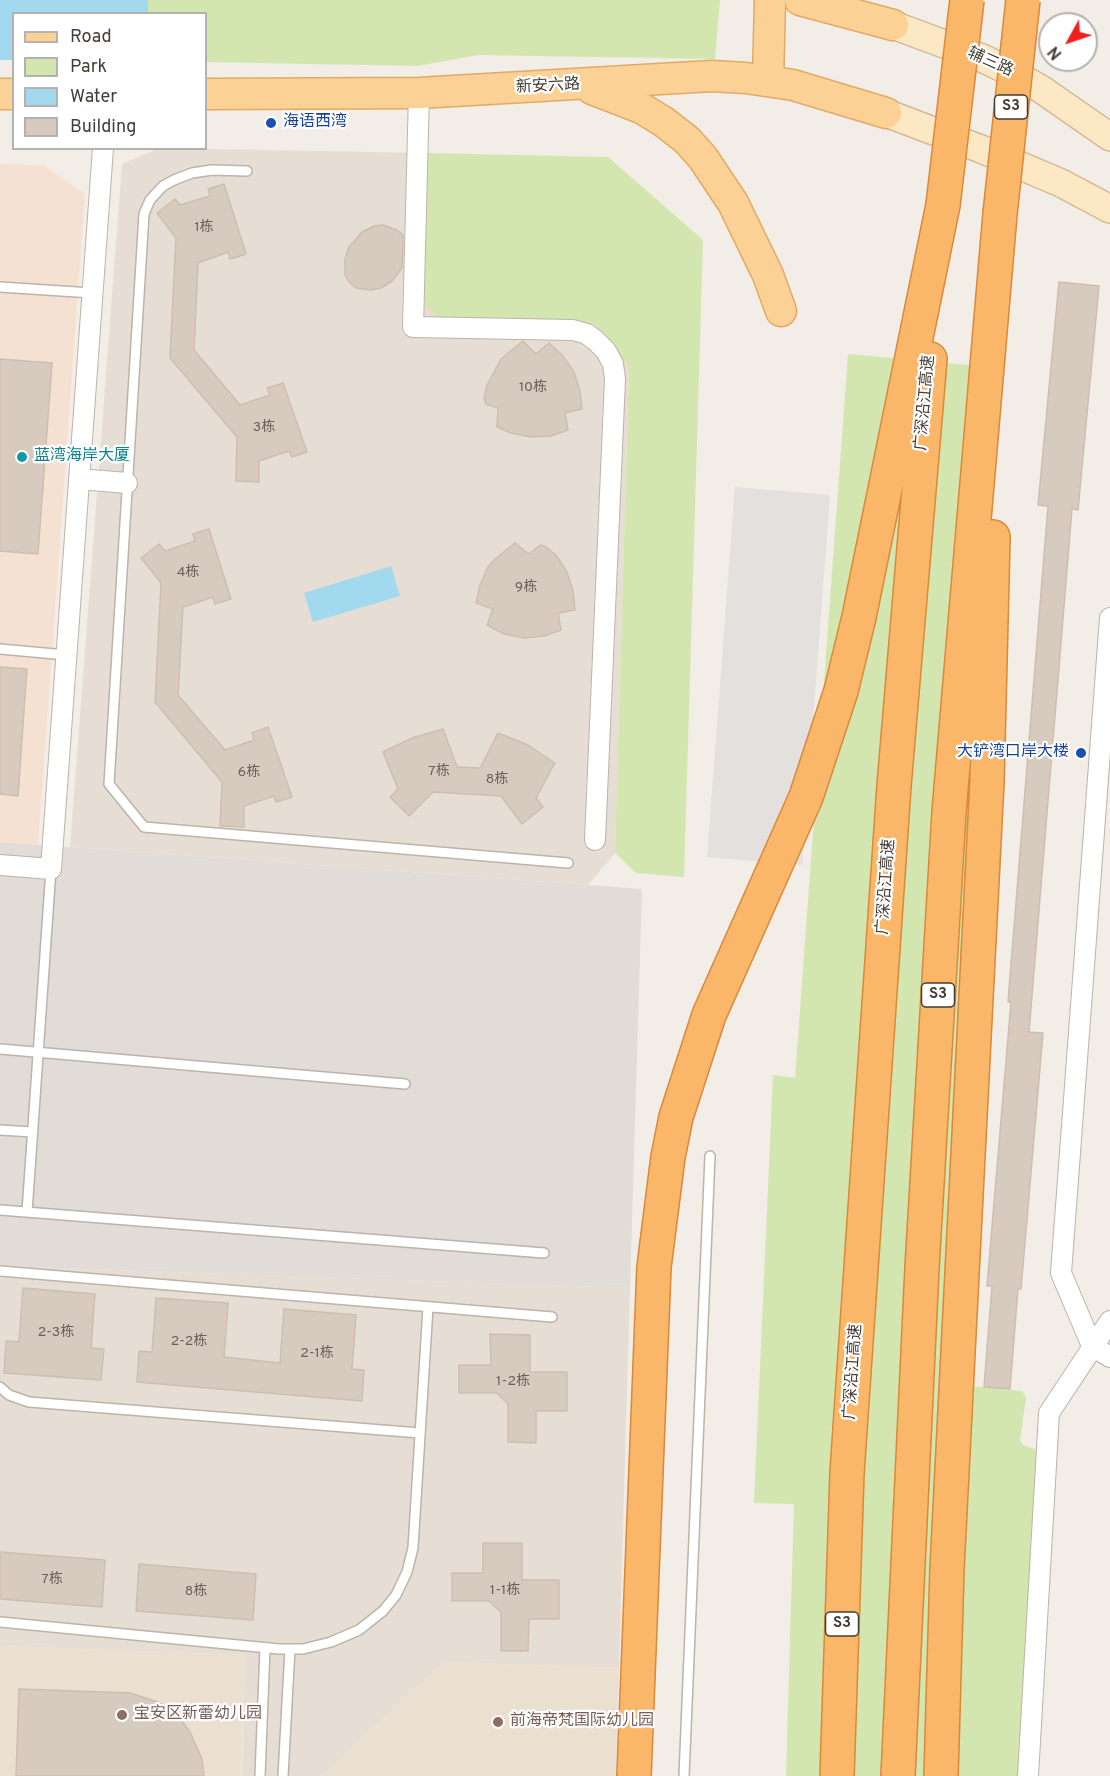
<!DOCTYPE html>
<html>
<head>
<meta charset="utf-8">
<style>
  body { margin:0 }
  #map { position:relative; width:1110px; height:1776px; overflow:hidden; background:#f2ede6; font-family:Overpass,sans-serif }
  canvas { display:block }
  .legend { position:absolute; left:12px; top:12px; width:195px; height:138px; box-sizing:border-box; background:#fff; border:2px solid #b5b1ae; margin:0; padding:8px 10px; list-style:none; font-size:18px; color:#453d35 }
  .legend li { display:flex; align-items:center; gap:12px; height:30px }
  .legend b { width:30px; border:2px solid #b5b1ae }
  .north { position:absolute; left:1038px; top:12px; width:60px; height:60px; box-sizing:border-box; background:#fff; border:2px solid #b5b1ae; border-radius:50%; rotate:230deg; font-size:16px; font-weight:700; line-height:24px; text-align:center; color:#453d35 }
  .north::after { content:''; display:block; margin:auto; width:21px; height:27px; background:#f41e1b; clip-path:polygon(50% 0,100% 100%,50% 72%,0 100%) }
</style>
</head>
<body>
<div id="map">
<canvas width="1110" height="1776"></canvas>
<ul class="legend">
<li><b style="height:8px;background:#fbd195"></b>Road</li>
<li><b style="height:16px;background:#d4e6af"></b>Park</li>
<li><b style="height:16px;background:#a3d9ee"></b>Water</li>
<li><b style="height:16px;background:#d7cabe"></b>Building</li>
</ul>
<div class="north">N</div>
</div>
<script>
const c = document.querySelector('canvas').getContext('2d');
c.lineJoin = 'round';
function fillPath(path, color) { c.fillStyle = color; c.fill(path, 'evenodd'); }
const poly = rows => new Path2D(rows.map(r => 'M' + r).join(''));
function trace(path, color, width, dash) { c.strokeStyle = color; c.lineWidth = width; c.lineCap = dash ? 'butt' : 'round'; c.setLineDash(dash || []); c.stroke(path); }
function write(font, color, halo, rows, align = 'center') {
  c.font = font + ' Overpass,"Noto Sans SC",sans-serif'; c.lineWidth = 4.5; c.setLineDash([]); c.textBaseline = 'middle'; c.strokeStyle = halo; c.fillStyle = color; for (const [text, x, y, turn = 0] of rows) {
    c.save(); c.translate(x, y); c.rotate((+turn || 0) * Math.PI / 180); c.textAlign = isNaN(turn) ? turn : align; if (halo) c.strokeText(text, 0, 0); c.fillText(text, 0, 0); c.restore();
  }
}
fillPath(poly([
  [160,148,426,153,438,317,596,325,629,367,615,853,588,885,70,847,122,164],
  [0,1266,630,1288,619,1668,444,1662,322,1776,242,1776,245,1655,0,1646]
]), '#e6ded4');
fillPath(poly([
  [0,164,43,165,85,194,38,845,0,842]
]), '#f4e1d1');
fillPath(poly([
  [0,842,642,889,630,1288,0,1266]
]), '#e1dcd7');
fillPath(poly([
  [0,1646,245,1655,241,1776,0,1776],
  [444,1662,619,1668,616,1776,322,1776]
]), '#ebe0d0');
fillPath(poly([
  [148,0,720,0,715,59,478,55,418,66,206,62,206,14,148,14],
  [426,153,608,157,703,240,684,877,636,873,615,853,629,367,596,325,438,317,425,305],
  [848,354,990,367,963,730,981,823,925,1776,786,1776,794,1504,754,1503,773,1075,795,1078],
  [970,1386,1022,1391,1026,1398,1020,1440,1023,1445,1034,1449,1039,1455,1020,1776,953,1776]
]), '#d4e6af');
fillPath(poly([
  [735,487,830,495,802,865,707,857]
]), '#e3e0de');
fillPath(poly([
  [0,0,148,0,148,13,14,14,13,60,0,60],
  [391,566,400,596,313,622,304,593]
]), '#a3d9ee');
const building = poly([
  [224,184,246,254,230,259,228,252,198,263,194,350,240,405,270,395,267,388,283,383,307,452,292,457,289,451,259,461,259,482,236,481,237,437,170,358,176,238,157,213,175,199,180,205,210,196,208,189,224,184],
  [383,225,397,230,403,235,402,268,392,281,381,288,371,290,356,288,349,282,345,275,345,259,349,247,362,232,374,226,383,225],
  [1059,282,1099,286,1078,510,1072,509,1029,1032,1043,1033,1021,1289,1018,1289,1010,1389,984,1387,992,1286,987,1286,1011,1002,1008,1002,1048,506,1038,505,1059,282],
  [523,341,536,354,549,343,562,355,574,372,580,391,582,409,565,413,568,430,551,436,531,437,511,433,497,427,498,408,486,404,484,398,487,385,501,359,523,341],
  [0,359,52,363,38,554,0,551,0,359],
  [209,529,231,599,215,604,213,597,183,607,178,695,225,750,254,740,252,733,268,727,292,797,276,802,274,796,244,806,244,827,220,826,222,782,155,702,161,583,141,558,159,544,165,551,195,541,193,534,209,529],
  [515,543,529,554,540,545,545,546,556,555,567,572,573,591,575,610,558,613,561,630,544,636,524,638,504,634,487,625,493,609,476,603,480,585,488,567,495,559,515,543],
  [0,667,27,669,18,796,0,794,0,667],
  [443,729,457,767,480,768,498,733,528,745,555,763,536,798,543,807,522,824,501,796,433,792,409,816,390,797,398,789,383,752,412,738,443,729],
  [23,1288,95,1294,91,1348,104,1349,101,1380,4,1373,6,1341,19,1342,23,1288],
  [156,1298,228,1303,224,1357,280,1363,284,1309,356,1315,352,1369,364,1370,362,1401,137,1382,139,1351,152,1352,156,1298],
  [490,1334,530,1335,530,1372,567,1372,567,1411,536,1411,536,1443,508,1442,508,1404,497,1393,459,1393,459,1365,491,1365,490,1334],
  [483,1543,522,1543,522,1580,559,1580,559,1619,529,1619,528,1651,501,1651,501,1612,489,1601,452,1601,452,1573,483,1573,483,1543],
  [0,1552,105,1560,102,1607,0,1599,0,1552],
  [139,1564,256,1574,253,1620,136,1611,139,1564],
  [19,1689,130,1693,158,1702,181,1720,190,1732,202,1759,204,1776,16,1776,19,1689]
]);
fillPath(building, '#d7cabe');
trace(building, '#cebeaf', 1.5);
const lane = poly([
  [247,171,212,170,192,173,174,180,163,186,150,200,144,214,109,784,144,827,568,863],
  [0,287,92,293],
  [0,649,66,655],
  [0,1049,405,1084],
  [0,1130,33,1132],
  [0,1210,544,1253],
  [27,1212,51,869],
  [0,1271,552,1317],
  [0,1387,9,1395,29,1402,420,1433],
  [0,1622,279,1649,303,1649,331,1642,359,1630,383,1611,396,1595,407,1572,413,1548,428,1307],
  [260,1776,265,1648],
  [283,1776,290,1649],
  [684,1776,710,1156]
]);
const street = poly([
  [419,93,413,327,573,330,587,334,596,341,606,351,613,364,615,379,595,840],
  [79,479,127,483],
  [1110,618,1061,1273,1092,1346,1110,1357],
  [0,865,51,869,103,148],
  [1028,1776,1049,1413,1110,1321]
]);
const secondary = poly([
  [893,25,982,58,1009,71,1041,89,1110,137],
  [886,113,981,149,1061,183,1110,209]
]);
const primary = poly([
  [800,0,893,25],
  [768,81,770,0],
  [592,89,641,108,664,122,687,140,703,158,733,203,768,275,781,311],
  [0,94,14,94],
  [206,94,419,93,712,76,746,78,793,85,886,113]
]);
const highway = poly([
  [634,1776,654,1267,668,1157,676,1117,709,1015,806,797,841,691,859,617,943,205],
  [837,1776,847,1473,894,786,930,359],
  [898,1776,922,1268,949,812,1000,214],
  [941,1776,947,1569,987,781,993,537]
]);
trace(lane, '#bdb3a8', 12);
trace(street, '#bdb3a8', 22);
trace(secondary, '#d1ba96', 30);
trace(primary, '#e0ab66', 33);
trace(highway, '#d98939', 36);
trace(lane, '#fff', 9);
trace(street, '#fff', 20);
trace(secondary, '#fde8c5', 27);
trace(primary, '#fbd195', 30);
trace(highway, '#fab669', 33);
const highwayBridge = poly([
  [943,205,967,0],
  [1000,214,1023,0]
]);
trace(highwayBridge, '#d98939', 36, []);
trace(highwayBridge, '#fab669', 33);
for (const [x, y, r, color] of [
  [271,123,6,"#1a4fb4"],
  [22,457,6,"#0f9aa8"],
  [1081,753,6,"#1a4fb4"],
  [122,1715,6,"#8d6e63"],
  [498,1722,6,"#8d6e63"]
]) { const dot = new Path2D(); dot.arc(x, y, r, 0, 2 * Math.PI); c.fillStyle = color; c.fill(dot); trace(dot, '#fff', 2); }
write('14px', '#6a6057', null, [
  ["1栋",204,228],
  ["10栋",533,388],
  ["3栋",264,428],
  ["4栋",188,573],
  ["9栋",526,588],
  ["7栋",439,772],
  ["6栋",249,773],
  ["8栋",497,780],
  ["2-3栋",56,1333],
  ["2-2栋",189,1342],
  ["2-1栋",317,1354],
  ["1-2栋",513,1382],
  ["7栋",52,1580],
  ["1-1栋",505,1591],
  ["8栋",196,1592]
]);
for (const [x, y, w] of [
  [1011,107,33],
  [938,995,33],
  [842,1624,33]
]) { const box = new Path2D(); box.roundRect(x - w / 2, y - 12, w, 24, 4.5); c.fillStyle = '#fff'; c.fill(box); trace(box, '#453d35', 1.5); }
write('bold 15px', '#453d35', null, [
  ["S3",1011,107],
  ["S3",938,995],
  ["S3",842,1624]
]);
write('16px', '#453d35', '#fff', [
  ["辅三路",990,63,24],
  ["新安六路",548,87,-3],
  ["广深沿江高速",926,403,-85],
  ["广深沿江高速",887,887,-86],
  ["广深沿江高速",854,1372,-86]
]);
write('16px', '#164399', '#fff', [
  ["海语西湾",283,123],
  ["大铲湾口岸大楼",1069,753,"right"]
], 'left');
write('16px', '#0d838f', '#fff', [
  ["蓝湾海岸大厦",34,457]
], 'left');
write('16px', '#785e54', '#fff', [
  ["宝安区新蕾幼儿园",134,1715],
  ["前海帝梵国际幼儿园",510,1722]
], 'left');
</script>
</body>
</html>
